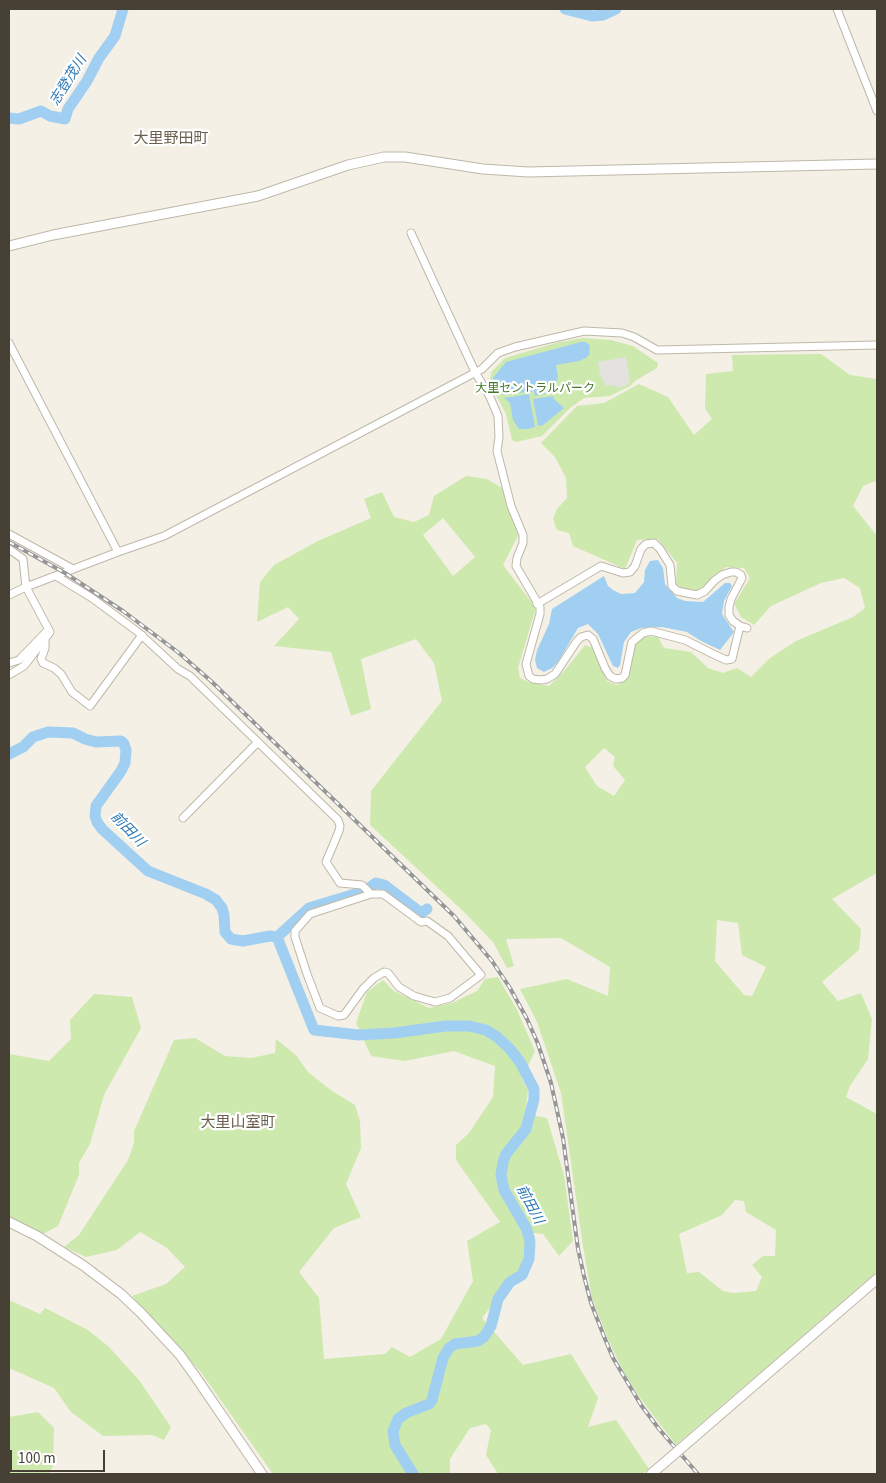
<!DOCTYPE html>
<html>
<head>
<meta charset="utf-8">
<style>
  body { margin:0 }
  #map { position:relative; width:886px; height:1483px; overflow:hidden; background:#f4f0e6; font-family:"Source Sans 3",sans-serif }
  canvas { display:block }
  .frame { position:absolute; inset:0; border:10px solid #474035; pointer-events:none }
  .scale { position:absolute; left:10px; top:1450px; width:95px; height:22px; box-sizing:border-box; border:2px solid #474035; border-top:0; padding-left:6px; font-size:15px; line-height:18px; white-space:nowrap; color:#474035; -webkit-text-stroke:4px #fff; paint-order:stroke }
</style>
</head>
<body>
<div id="map">
<canvas width="886" height="1483"></canvas>
<div class="frame"></div>
<div class="scale">100 m</div>
</div>
<script>
const c = document.querySelector('canvas').getContext('2d');
c.lineJoin = 'round';
function fillPath(path, color) { c.fillStyle = color; c.fill(path, 'evenodd'); }
const poly = rows => new Path2D(rows.map(r => 'M' + r).join(''));
function trace(path, color, width, dash) { c.strokeStyle = color; c.lineWidth = width; c.lineCap = dash ? 'butt' : 'round'; c.setLineDash(dash || []); c.stroke(path); }
function write(font, color, halo, rows, align = 'center') {
  c.font = font + ' "Source Sans 3","Noto Sans JP",sans-serif'; c.lineWidth = 4.5; c.setLineDash([]); c.textBaseline = 'middle'; c.strokeStyle = halo; c.fillStyle = color; for (const [text, x, y, turn = 0] of rows) {
    c.save(); c.translate(x, y); c.rotate((+turn || 0) * Math.PI / 180); c.textAlign = isNaN(turn) ? turn : align; if (halo) c.strokeText(text, 0, 0); c.fillText(text, 0, 0); c.restore();
  }
}
fillPath(poly([
  [583,338,611,340,633,346,658,363,657,368,635,381,630,386,610,396,584,398,570,408,542,436,516,442,512,440,506,414,489,382,492,371,505,358,559,342],
  [821,354,850,375,877,379,877,482,875,481,863,486,853,506,877,536,877,873,832,899,861,929,859,950,822,982,838,1001,861,993,872,1019,868,1059,850,1086,846,1097,877,1114,877,1272,676,1445,640,1398,622,1369,607,1337,592,1298,583,1246,561,1093,537,1022,520,989,567,979,608,996,610,967,561,938,506,939,514,966,507,968,493,942,463,911,370,825,371,791,442,701,434,663,416,639,361,659,371,709,351,716,331,652,274,646,299,619,288,607,257,622,260,582,274,565,318,541,371,518,364,499,382,492,394,517,414,522,429,515,434,496,466,476,487,479,502,488,518,536,503,565,536,608,518,668,520,678,528,682,549,686,565,670,585,645,593,648,607,681,617,685,628,678,636,643,645,636,658,637,664,648,691,652,708,668,723,673,737,668,751,677,770,658,796,641,853,617,865,608,860,588,844,578,821,583,771,606,754,625,741,617,734,604,750,578,744,568,726,567,697,591,676,586,677,563,658,539,637,540,625,569,573,546,569,533,557,530,553,519,557,509,567,498,566,478,555,457,541,443,577,406,604,403,639,384,668,397,694,435,712,419,705,408,706,374,733,371,732,355],
  [443,518,475,557,453,576,423,535],
  [604,748,615,757,613,766,625,780,614,796,597,786,585,767],
  [717,920,738,923,742,955,766,967,752,996,744,995,715,961],
  [735,1200,744,1201,746,1212,776,1230,775,1256,763,1256,752,1265,762,1277,756,1291,734,1293,723,1291,699,1272,687,1273,679,1234,722,1215],
  [498,977,516,1008,535,1051,522,1079,528,1090,525,1114,547,1118,564,1175,573,1241,559,1256,543,1234,533,1233,519,1270,482,1318,523,1365,571,1354,598,1398,588,1427,616,1420,649,1469,642,1474,498,1474,486,1455,491,1430,486,1424,470,1428,450,1459,450,1474,273,1474,200,1371,132,1296,166,1284,185,1267,167,1248,140,1232,117,1250,86,1257,64,1247,79,1235,128,1160,134,1143,134,1131,174,1040,195,1038,225,1056,251,1058,275,1053,276,1039,296,1055,308,1072,332,1091,355,1105,360,1121,361,1148,346,1184,361,1217,334,1228,299,1272,319,1298,324,1359,385,1354,392,1347,410,1357,441,1339,473,1281,467,1241,500,1222,456,1160,456,1145,469,1133,493,1097,495,1066,454,1051,405,1061,371,1056,356,1023,367,992,383,980,394,991,429,1008,452,1003,477,991,485,979],
  [94,994,132,997,141,1028,104,1095,90,1144,79,1163,79,1175,58,1226,43,1234,9,1218,9,1054,49,1061,71,1039,70,1020],
  [9,1300,40,1314,45,1308,88,1330,108,1346,139,1380,171,1427,164,1440,152,1435,103,1436,71,1412,54,1388,9,1368],
  [38,1412,54,1428,53,1466,49,1474,9,1474,9,1417]
]), '#cde9ae');
fillPath(poly([
  [626,357,630,381,626,386,616,388,616,385,606,386,603,379,600,376,598,362]
]), '#e4e2df');
fillPath(poly([
  [581,342,586,342,590,346,589,355,586,358,579,361,556,365,558,377,552,392,535,396,534,391,503,395,492,383,493,378,506,362],
  [529,394,535,427,528,429,519,429,513,420,510,403,504,398],
  [553,396,554,399,564,408,543,425,538,426,533,399],
  [658,560,663,568,665,584,677,598,685,601,703,602,725,583,730,583,732,586,724,601,722,614,734,632,720,650,701,641,687,632,662,627,641,628,631,632,624,642,620,665,618,668,613,666,598,634,588,624,578,628,558,662,552,668,544,672,537,668,535,660,537,650,549,624,552,609,604,576,608,586,613,590,621,594,635,593,644,582,645,570,650,561]
]), '#a1cff2');
trace(poly([
  [565,9,592,16,603,15,616,9],
  [9,118,19,119,41,111,50,116,65,119,68,109,87,81,99,58,115,36,123,9],
  [9,754,23,747,33,737,48,732,73,733,85,739,96,742,121,741,124,744,126,750,125,763,121,771,96,806,95,816,97,822,102,829,148,871,206,894,216,900,222,908,224,915,225,932,231,939,243,941,270,936,277,937,314,1030,359,1035,394,1033,446,1026,469,1026,486,1030,497,1037,509,1048,520,1062,534,1089,534,1099,526,1129,506,1154,503,1162,501,1175,504,1190,526,1228,529,1237,530,1242,529,1259,522,1275,510,1282,498,1299,491,1326,484,1337,478,1341,455,1344,449,1348,443,1358,432,1400,429,1404,406,1413,398,1419,393,1431,395,1445,413,1474],
  [277,937,309,908,365,891,376,883,384,885,421,913,427,909]
]), '#a1cff2', 11);
const minor = poly([
  [837,9,877,111],
  [411,233,475,372,490,397,498,416,499,437,497,451,511,506,523,535,523,543,517,558,516,566,540,607,540,614,526,664,529,676,533,679,541,680,547,679,555,674,577,641,581,637,588,635,593,639,605,668,610,676,616,679,622,678,625,675,632,642,643,633,651,631,685,640,713,654,726,660,732,659,740,626],
  [9,343,118,552],
  [9,534,73,569],
  [9,549,23,559,26,587,50,632,24,666,9,675],
  [56,576,92,598,138,632,178,669,190,676,338,820,340,826,339,831,326,862,340,883,362,885,371,894,383,894,421,922,427,921,448,936,481,975,450,998,435,1002,414,996,399,987,388,973,384,972,374,978,363,989,344,1015,338,1016,320,1008,307,974,295,937,295,931,310,914,371,894],
  [9,595,26,587,118,552,164,536,482,369,498,353,515,347,584,331,622,333,634,337,657,350,877,345],
  [537,604,601,566,623,573,630,572,635,566,641,549,646,544,654,543,660,549,670,565,672,586,677,591,697,595,705,591,714,581,722,575,731,572,736,572,741,575,742,578,731,599,729,607,729,615,733,621,740,626,747,628],
  [45,639,45,648,41,659,43,663,54,668,61,674,72,692,90,706,142,635],
  [9,663,19,660,46,632],
  [183,818,258,742]
]);
const tertiary = poly([
  [9,246,53,235,258,196,348,165,384,157,405,157,483,169,528,172,877,164],
  [9,1222,37,1236,84,1266,121,1294,141,1313,180,1355,195,1376,262,1474],
  [693,1438,877,1279],
  [651,1474,664,1463]
]);
trace(minor, '#bfb8a9', 9);
trace(tertiary, '#bfb8a9', 11);
trace(minor, '#fff', 7);
trace(tertiary, '#fff', 9);
const rail = poly([
  [9,542,65,573,123,611,179,653,211,681,454,916,492,961,510,988,527,1019,538,1044,551,1083,563,1138,578,1249,584,1276,591,1303,603,1334,613,1358,641,1405,659,1429,698,1474]
]);
trace(rail, '#969696', 4);
trace(rail, '#fff', 2, [5.5]);
const tertiaryBridge = poly([
  [664,1463,693,1438]
]);
trace(tertiaryBridge, '#bfb8a9', 11, []);
trace(tertiaryBridge, '#fff', 9);
write('12px', '#447a27', '#fff', [
  ["大里セントラルパーク",535,389]
]);
write('italic 14px', '#2c78b5', '#fff', [
  ["志登茂川",69,81,-58],
  ["前田川",127,830,46],
  ["前田川",529,1205,62]
]);
write('15px', '#6a5f4c', '#fff', [
  ["大里野田町",171,140],
  ["大里山室町",238,1124]
]);
</script>
</body>
</html>
